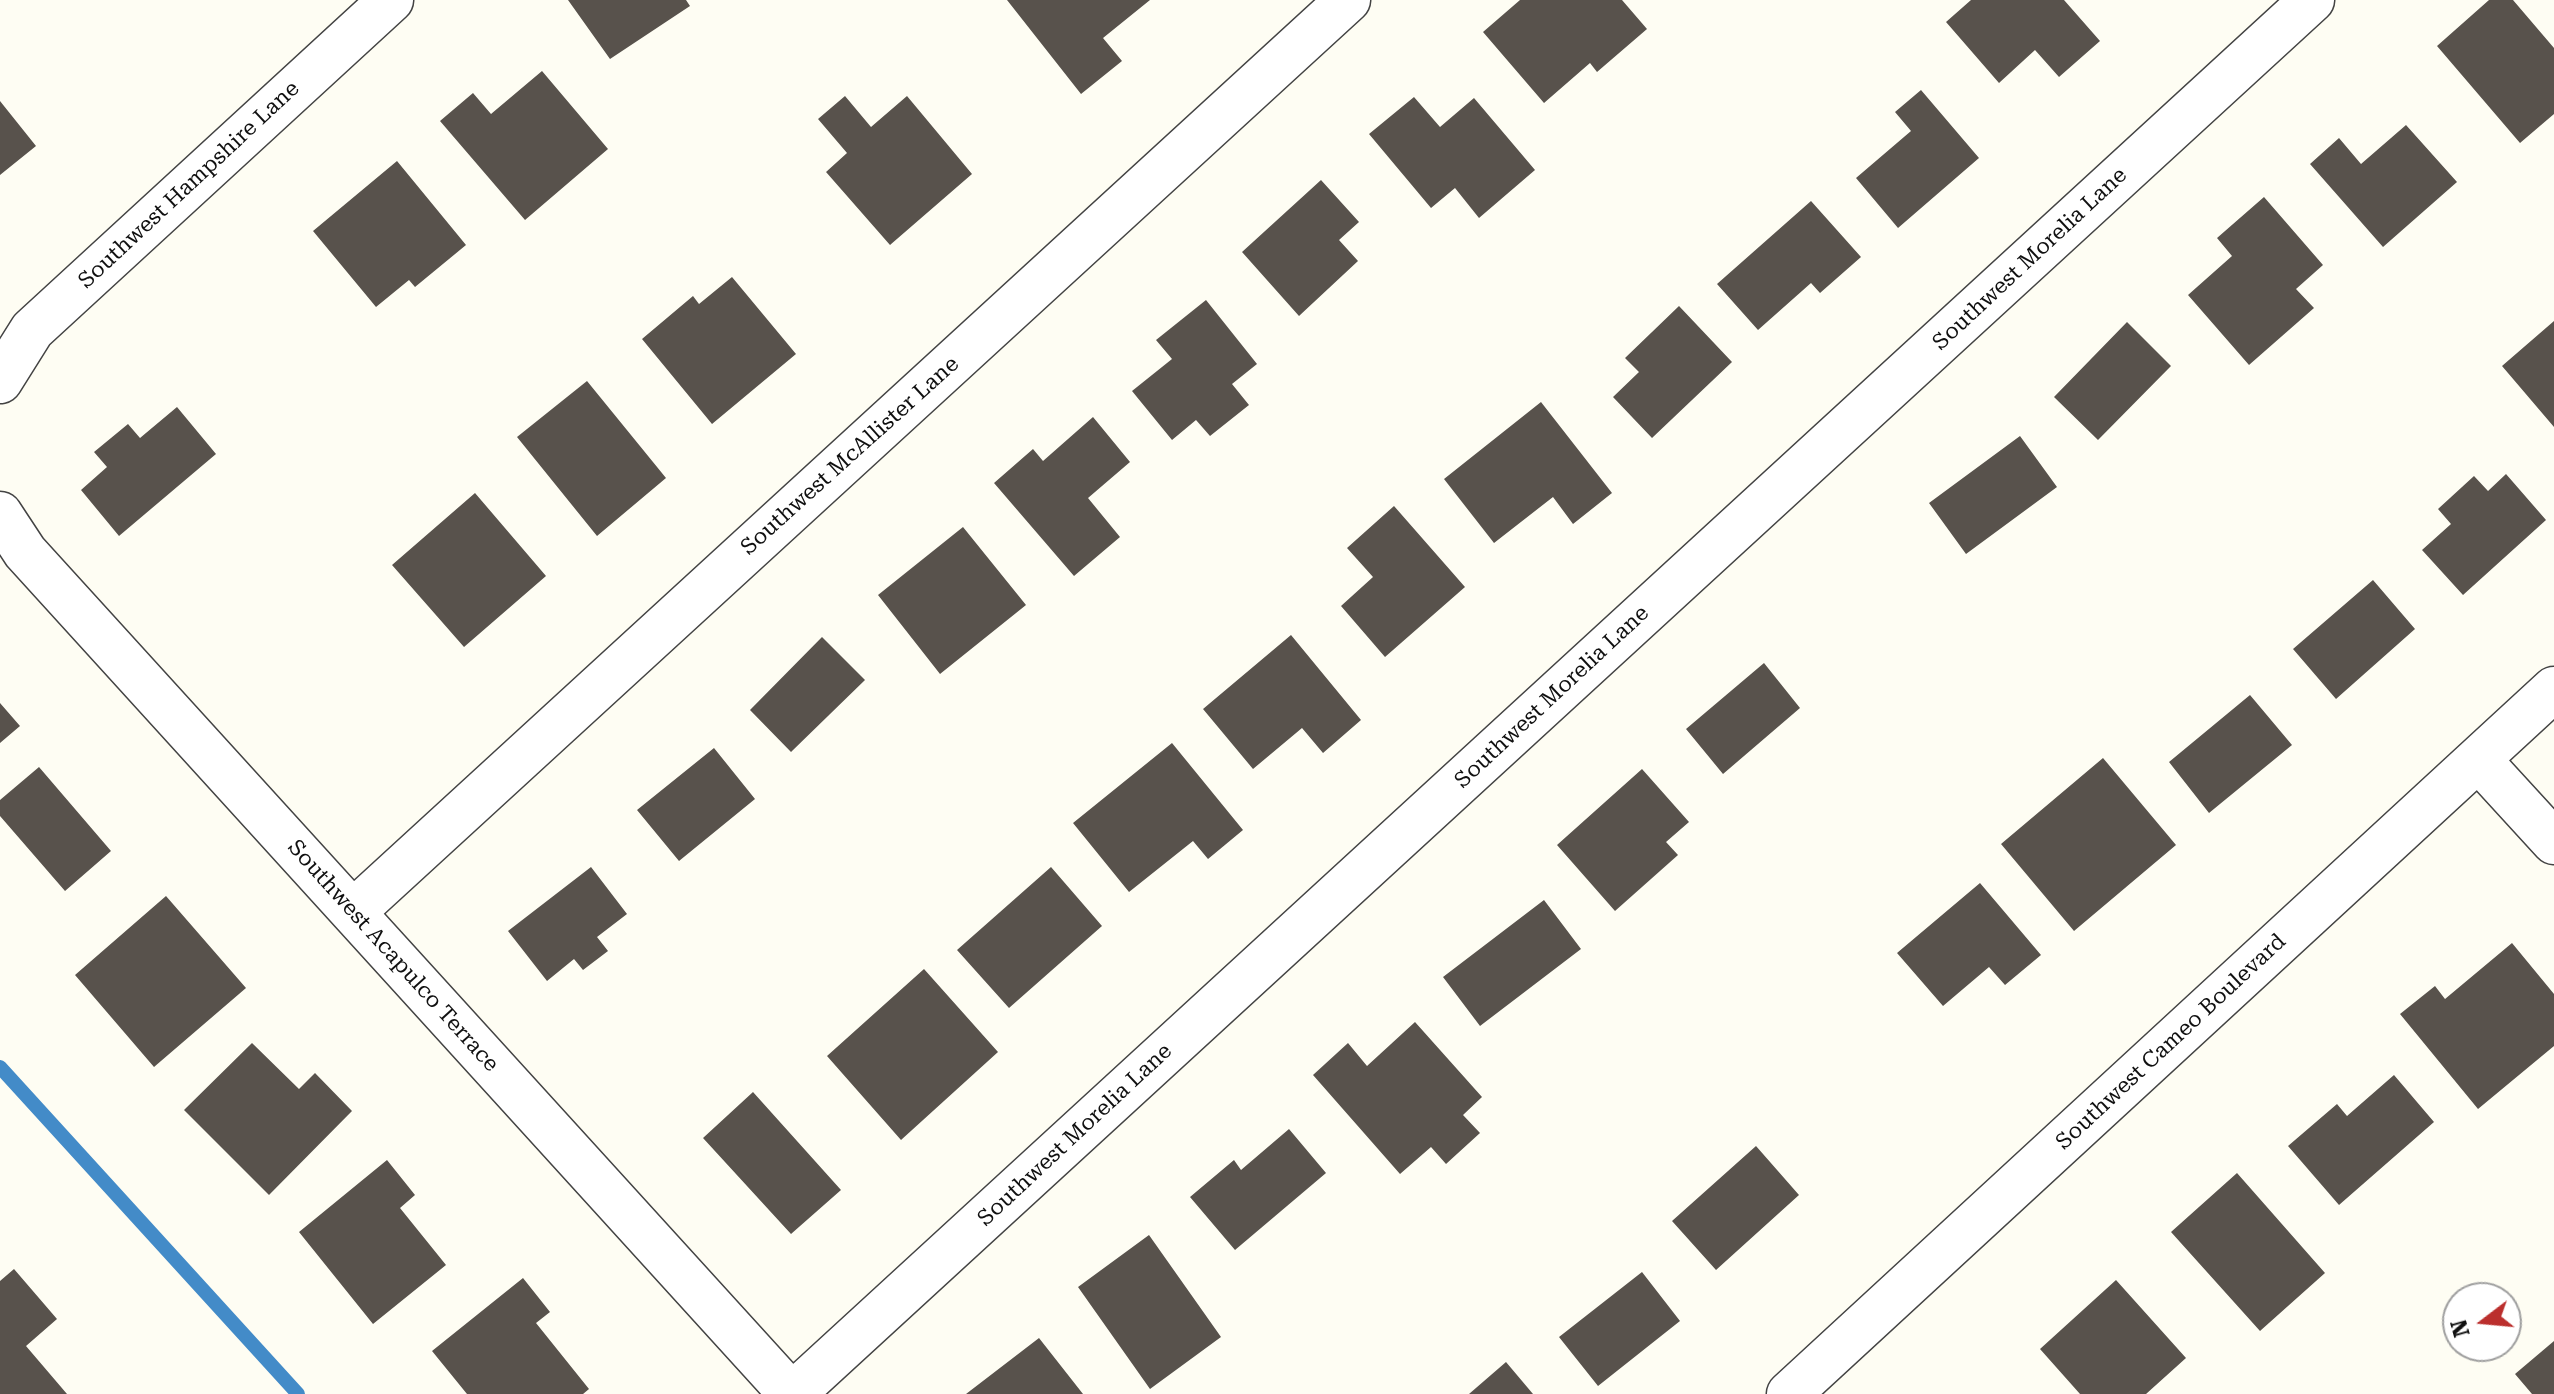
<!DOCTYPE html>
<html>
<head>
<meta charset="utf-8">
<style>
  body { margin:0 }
  #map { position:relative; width:2554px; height:1394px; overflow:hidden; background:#fefdf3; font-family:"Roboto Serif",serif }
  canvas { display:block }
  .north { position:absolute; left:2442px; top:1282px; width:80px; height:80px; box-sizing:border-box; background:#fff; border:2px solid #9f9f9f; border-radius:50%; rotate:254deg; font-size:22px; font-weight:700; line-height:32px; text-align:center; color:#101010 }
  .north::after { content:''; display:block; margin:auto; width:28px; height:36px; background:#bb2f2d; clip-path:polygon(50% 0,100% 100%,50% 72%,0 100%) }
</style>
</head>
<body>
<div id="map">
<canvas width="2554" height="1394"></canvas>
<div class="north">N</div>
</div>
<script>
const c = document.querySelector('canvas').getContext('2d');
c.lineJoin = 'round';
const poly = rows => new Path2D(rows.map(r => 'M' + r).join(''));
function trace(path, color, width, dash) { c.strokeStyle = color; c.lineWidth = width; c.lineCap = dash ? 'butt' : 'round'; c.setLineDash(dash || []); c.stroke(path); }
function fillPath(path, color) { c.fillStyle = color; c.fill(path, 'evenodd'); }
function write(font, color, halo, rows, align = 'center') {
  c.font = font + ' "Roboto Serif",serif'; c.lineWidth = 8; c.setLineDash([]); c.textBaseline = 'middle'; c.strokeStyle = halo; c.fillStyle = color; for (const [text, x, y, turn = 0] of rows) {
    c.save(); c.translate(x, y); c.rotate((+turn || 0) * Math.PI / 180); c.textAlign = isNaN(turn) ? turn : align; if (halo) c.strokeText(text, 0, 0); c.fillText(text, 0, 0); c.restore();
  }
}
trace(poly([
  [0,1067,298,1394]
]), '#438bc8', 14);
fillPath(poly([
  [568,0,686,0,690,6,610,59],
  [1007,0,1150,0,1103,38,1122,61,1081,94],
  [1520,0,1622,0,1647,29,1597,72,1590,63,1544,103,1483,32],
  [1971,0,2064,0,2100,41,2059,77,2035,50,1999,83,1946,22],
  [2489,0,2513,0,2554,48,2554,114,2520,143,2437,46],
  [542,71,608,149,525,220,440,121,473,93,491,114],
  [1921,90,1979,158,1898,228,1856,178,1911,131,1895,112],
  [845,96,871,127,907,96,972,174,890,245,826,172,847,153,818,119],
  [1414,97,1440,127,1474,98,1535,170,1479,218,1455,188,1431,208,1369,134],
  [0,101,36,146,0,175],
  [2406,125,2457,182,2383,247,2310,164,2339,138,2361,164],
  [397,161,466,245,415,287,409,280,376,307,313,231],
  [1321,180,1359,222,1339,240,1358,261,1299,316,1242,252],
  [2264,197,2323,265,2296,289,2314,308,2249,365,2188,295,2232,256,2217,238],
  [1811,201,1861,257,1820,293,1811,283,1758,330,1717,284],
  [732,277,796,354,712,424,642,339,693,296,699,304],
  [1206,300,1257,364,1232,384,1249,405,1210,436,1196,420,1172,440,1132,391,1172,359,1156,340],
  [1679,306,1732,362,1652,438,1613,397,1639,372,1625,358],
  [2554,321,2554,427,2502,366],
  [2127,322,2171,366,2098,440,2054,397],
  [587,381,666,478,597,536,517,437],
  [1541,402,1612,493,1573,524,1553,497,1494,543,1444,479],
  [177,407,216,454,119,536,81,490,107,467,94,452,128,424,140,438],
  [1093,417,1130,462,1088,498,1120,537,1074,576,994,483,1033,449,1043,461],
  [2020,436,2057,487,1966,554,1929,503],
  [2506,474,2546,520,2463,595,2422,550,2451,524,2438,509,2474,476,2488,491],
  [475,493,546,576,464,647,392,565],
  [1394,506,1465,587,1385,657,1341,606,1373,577,1347,548],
  [963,527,1026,605,940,674,878,595],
  [2373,580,2415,629,2336,699,2293,649],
  [1291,635,1361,720,1323,753,1302,728,1253,769,1203,709],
  [822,637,865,680,791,752,750,710],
  [1764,663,1800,708,1723,774,1686,729],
  [2250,695,2292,745,2209,813,2169,762],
  [0,703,20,726,0,743],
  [1172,743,1243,830,1208,859,1193,841,1129,892,1073,823],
  [714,748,755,799,679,861,637,810],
  [2103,758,2176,845,2074,931,2001,844],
  [39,767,111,851,65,891,0,816,0,800],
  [1642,769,1689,822,1666,842,1678,855,1615,911,1557,845],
  [591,867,627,914,597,937,608,951,583,970,574,959,547,981,508,931],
  [1051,867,1102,926,1009,1008,957,950],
  [1980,883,2041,955,2005,985,1989,967,1943,1006,1897,953],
  [166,896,246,988,154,1067,75,975],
  [1544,900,1581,949,1480,1026,1443,977],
  [2512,943,2554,994,2554,1046,2478,1109,2400,1014,2435,986,2445,999],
  [924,969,998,1052,901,1140,827,1056],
  [1415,1022,1482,1097,1463,1115,1480,1133,1446,1164,1431,1147,1400,1174,1313,1075,1348,1043,1367,1066],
  [252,1043,299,1089,315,1073,352,1111,269,1195,184,1110],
  [2394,1075,2434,1122,2339,1205,2288,1146,2337,1104,2347,1116],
  [753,1092,841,1190,791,1234,703,1138],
  [1289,1129,1326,1173,1235,1250,1190,1197,1234,1160,1241,1170],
  [1756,1146,1799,1195,1716,1270,1672,1221],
  [387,1160,415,1195,400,1208,446,1265,373,1324,299,1232],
  [2237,1173,2325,1273,2260,1331,2171,1232],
  [1149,1235,1221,1337,1150,1389,1078,1287],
  [14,1269,57,1319,26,1346,67,1394,0,1394,0,1281],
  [1642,1272,1680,1321,1598,1386,1559,1337],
  [523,1278,550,1312,536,1323,589,1389,583,1394,467,1394,432,1351],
  [2116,1280,2186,1358,2146,1394,2080,1394,2040,1349],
  [1039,1338,1083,1394,966,1394],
  [2554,1341,2554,1394,2532,1394,2515,1374],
  [1506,1362,1533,1394,1469,1394]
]), '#58524c');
const minor = poly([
  [0,381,32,330,391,0],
  [0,514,25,552,791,1394],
  [2478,759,2554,842],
  [353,912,1348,0],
  [793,1394,2312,0],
  [1789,1394,2554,689]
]);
trace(minor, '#434343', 47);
trace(minor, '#fff', 44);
write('22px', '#101010', '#fff', [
  ["Southwest Hampshire Lane",189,185,-43],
  ["Southwest Morelia Lane",2030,259,-43],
  ["Southwest McAllister Lane",850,456,-42],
  ["Southwest Morelia Lane",1552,697,-43],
  ["Southwest Acapulco Terrace",393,956,48],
  ["Southwest Cameo Boulevard",2171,1042,-43],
  ["Southwest Morelia Lane",1075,1135,-43]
]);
</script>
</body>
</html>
